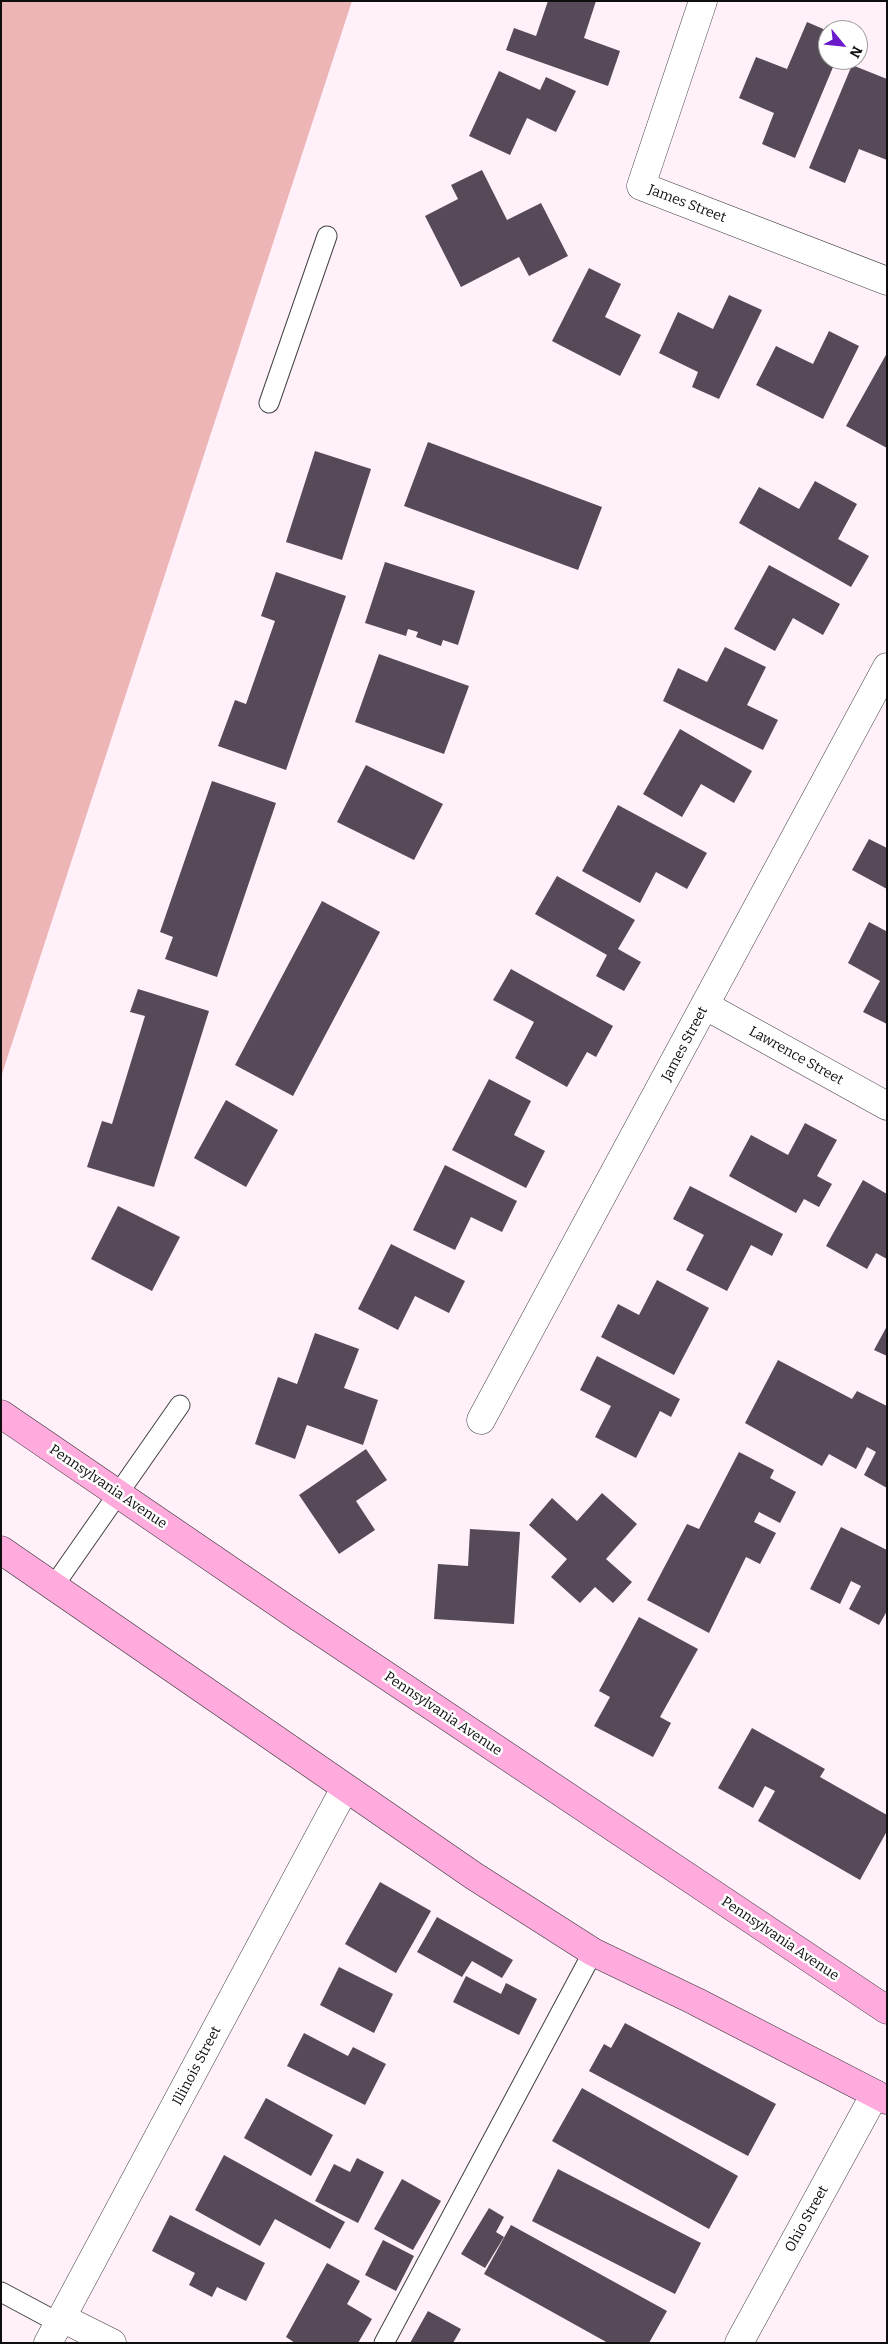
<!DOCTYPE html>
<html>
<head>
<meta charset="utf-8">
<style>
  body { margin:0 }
  #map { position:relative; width:888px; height:2344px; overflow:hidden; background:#fff0fa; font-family:Bitter,serif }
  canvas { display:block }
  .frame { position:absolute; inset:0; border:2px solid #0e0e0e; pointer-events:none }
  .north { position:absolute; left:818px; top:20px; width:50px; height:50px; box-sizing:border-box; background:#fff; border:1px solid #9f9f9f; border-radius:50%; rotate:118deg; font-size:14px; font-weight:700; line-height:20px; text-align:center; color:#0e0e0e }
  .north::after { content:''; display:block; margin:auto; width:18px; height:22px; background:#6b1acb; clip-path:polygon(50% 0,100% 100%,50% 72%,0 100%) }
</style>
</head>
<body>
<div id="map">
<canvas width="888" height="2344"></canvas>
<div class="frame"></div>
<div class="north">N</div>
</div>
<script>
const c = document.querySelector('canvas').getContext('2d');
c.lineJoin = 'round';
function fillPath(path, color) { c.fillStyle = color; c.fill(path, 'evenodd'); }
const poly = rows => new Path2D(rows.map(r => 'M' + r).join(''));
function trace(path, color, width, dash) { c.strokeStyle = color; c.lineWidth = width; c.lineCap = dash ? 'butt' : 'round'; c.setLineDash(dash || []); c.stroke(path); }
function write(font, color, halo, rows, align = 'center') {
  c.font = font + ' Bitter,serif'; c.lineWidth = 5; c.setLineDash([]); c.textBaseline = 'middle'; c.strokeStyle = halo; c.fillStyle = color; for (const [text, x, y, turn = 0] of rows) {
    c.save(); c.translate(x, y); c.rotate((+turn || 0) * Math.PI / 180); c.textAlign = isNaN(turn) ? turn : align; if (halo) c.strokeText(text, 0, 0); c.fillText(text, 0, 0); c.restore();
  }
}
fillPath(poly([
  [1,1,352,1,1,1077]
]), '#edb5b6');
fillPath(poly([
  [548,1,596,1,584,38,620,51,608,86,506,50,514,28,536,36],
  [807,22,828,31,828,60,836,60,795,158,762,144,774,113,739,98,756,57,787,69],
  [852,65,887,79,887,160,859,149,845,183,809,168],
  [499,71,540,90,546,77,576,91,556,132,527,118,510,155,469,136],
  [482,170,507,220,541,203,568,256,529,276,519,257,461,287,425,216,458,199,451,185],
  [589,268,621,284,605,317,641,335,620,376,552,341],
  [729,295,762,310,719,399,692,387,698,372,659,353,678,312,713,329],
  [829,331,859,346,823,419,756,385,776,346,813,364],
  [887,353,887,448,846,426],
  [428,442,602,507,578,570,404,506],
  [315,451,371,469,342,560,286,542],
  [815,481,857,504,838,539,869,556,851,587,739,523,759,487,799,509],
  [385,562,475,591,458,645,443,640,441,646,416,637,418,632,408,629,406,636,365,623],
  [769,565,840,604,823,635,793,618,775,651,734,629],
  [276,572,346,596,286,770,218,746,235,700,246,704,275,621,261,616],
  [725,647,766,667,747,705,778,720,763,750,663,701,678,668,707,682],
  [379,654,469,686,444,754,355,722],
  [680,729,752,771,734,803,701,784,682,817,643,794],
  [366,765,443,804,414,860,337,822],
  [212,781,276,803,217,977,165,959,173,937,160,932],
  [618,805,707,853,687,889,656,872,640,903,582,871],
  [869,839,887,848,887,889,852,870],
  [557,876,635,920,618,949,641,962,624,991,596,976,607,955,535,914],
  [322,901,380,932,293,1096,235,1065],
  [869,922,886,931,887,929,887,1024,863,1012,880,981,848,963],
  [511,969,613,1026,596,1057,587,1052,567,1087,515,1058,534,1022,493,1000],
  [138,989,209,1011,154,1187,87,1167,102,1121,112,1124,145,1016,130,1012],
  [489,1079,531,1101,514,1135,545,1151,526,1188,452,1150],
  [226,1100,278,1130,246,1187,194,1158],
  [805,1123,837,1140,817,1176,832,1184,819,1207,804,1199,796,1213,729,1176,751,1135,788,1155],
  [445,1165,517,1201,502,1232,471,1217,455,1250,413,1230],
  [863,1180,887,1194,887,1259,876,1253,867,1269,826,1246],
  [690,1186,783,1234,772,1256,751,1245,727,1291,686,1270,704,1235,673,1219],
  [118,1206,180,1237,152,1291,91,1259],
  [391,1244,465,1281,449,1313,415,1296,398,1330,358,1309],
  [657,1280,709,1308,674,1375,601,1337,618,1304,639,1315],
  [887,1326,887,1356,874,1350],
  [315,1333,359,1349,344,1388,378,1400,363,1445,307,1425,295,1459,255,1444,278,1377,297,1384],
  [597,1356,680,1399,671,1417,660,1411,636,1458,595,1437,611,1406,580,1390],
  [778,1360,852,1399,857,1391,887,1406,887,1488,864,1475,876,1452,867,1447,856,1469,829,1454,822,1466,745,1423],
  [366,1449,387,1480,356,1501,375,1530,339,1554,299,1495],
  [739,1452,774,1470,770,1478,796,1492,780,1523,759,1512,754,1522,776,1533,760,1564,746,1557,709,1633,647,1600,687,1524,699,1529],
  [602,1493,637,1524,606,1559,632,1582,613,1603,595,1587,580,1603,551,1577,567,1559,529,1525,552,1498,577,1521],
  [841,1527,887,1550,887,1611,879,1625,849,1609,861,1586,851,1581,840,1604,810,1589],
  [470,1529,520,1532,514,1624,434,1619,438,1564,468,1566],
  [639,1617,698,1649,660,1717,671,1723,653,1757,594,1726,610,1697,599,1691],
  [752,1728,825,1769,820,1777,887,1815,887,1831,860,1880,758,1821,775,1791,765,1786,753,1808,718,1788],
  [380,1882,431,1911,396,1973,345,1944],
  [437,1917,513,1960,502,1978,472,1961,462,1977,417,1952],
  [339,1967,393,1994,374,2033,320,2005],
  [466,1976,501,1994,506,1983,537,1999,519,2035,453,2002],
  [625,2023,776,2104,748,2156,589,2071,604,2044,611,2048],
  [304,2033,348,2056,353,2047,386,2064,365,2105,287,2066],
  [582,2088,738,2176,709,2229,552,2141],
  [266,2098,333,2135,311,2176,244,2138],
  [224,2155,345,2222,330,2249,275,2219,260,2246,195,2210],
  [357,2158,384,2172,358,2223,315,2201,334,2164,350,2172],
  [558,2169,701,2243,675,2294,532,2221],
  [402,2179,441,2201,413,2250,374,2229],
  [489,2208,504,2217,496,2232,504,2237,485,2268,461,2254],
  [170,2215,265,2263,246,2301,217,2287,212,2297,189,2285,195,2273,152,2251],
  [511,2225,667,2311,649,2343,608,2343,484,2274],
  [383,2240,414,2256,396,2291,365,2275],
  [327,2263,360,2281,347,2304,372,2319,358,2343,295,2343,286,2337],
  [428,2311,461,2329,453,2343,410,2343]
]), '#574a58');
const lane = poly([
  [269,403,327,236],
  [53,1587,180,1405],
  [1,2292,59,2323],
  [384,2343,593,1952]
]);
const street = poly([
  [703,1,641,186,887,281],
  [706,1006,887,1106],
  [481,1420,887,667],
  [62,2318,112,2343],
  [48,2343,345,1788],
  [739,2343,875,2094]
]);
const secondary = poly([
  [1,1414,297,1616,887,2010],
  [1,1550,474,1876,593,1952,695,2001,887,2100]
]);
trace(lane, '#414141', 21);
trace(street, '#414141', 29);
trace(secondary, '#303030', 29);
trace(lane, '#fff', 19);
trace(street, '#fff', 28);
trace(secondary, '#ffabde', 28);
write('14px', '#0e0e0e', '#fff', [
  ["James Street",687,204,21],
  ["James Street",685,1044,-62],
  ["Lawrence Street",796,1056,29],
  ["Pennsylvania Avenue",108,1487,34],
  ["Pennsylvania Avenue",443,1714,34],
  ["Pennsylvania Avenue",780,1939,34],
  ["Illinois Street",197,2066,-62],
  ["Ohio Street",807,2219,-61]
]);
</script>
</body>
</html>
